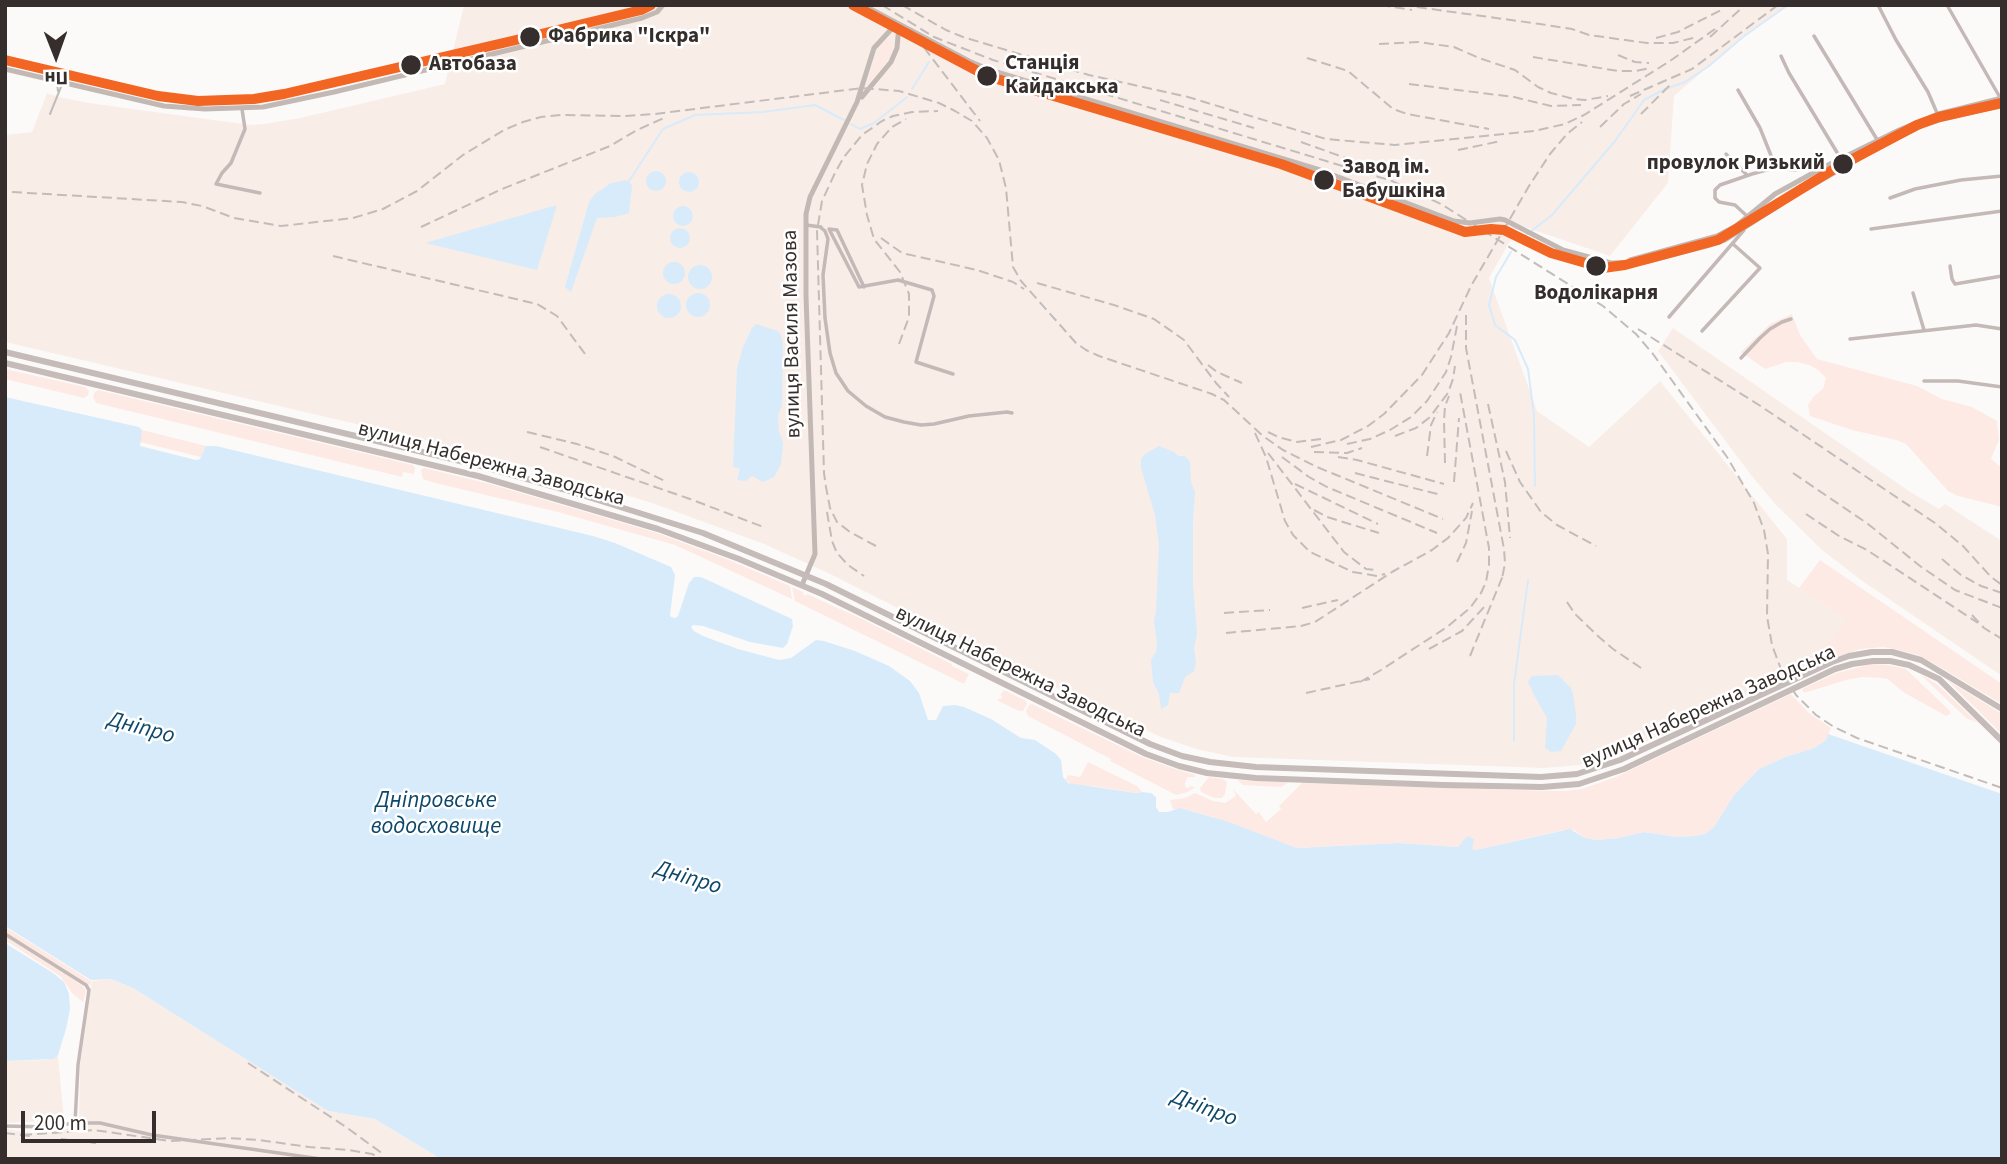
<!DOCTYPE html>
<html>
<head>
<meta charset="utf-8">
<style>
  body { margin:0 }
  #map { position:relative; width:2007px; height:1164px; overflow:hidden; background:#fcfaf9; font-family:"Source Sans 3",sans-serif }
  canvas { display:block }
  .frame { position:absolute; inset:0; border:7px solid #352e2c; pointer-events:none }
  .north { position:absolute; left:21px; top:21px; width:70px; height:70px; -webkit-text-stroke:5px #fff; paint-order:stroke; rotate:179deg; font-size:19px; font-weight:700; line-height:28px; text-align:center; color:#352e2c }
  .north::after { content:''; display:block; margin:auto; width:24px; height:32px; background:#352e2c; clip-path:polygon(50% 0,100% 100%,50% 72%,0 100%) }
  .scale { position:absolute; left:21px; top:1111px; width:135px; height:32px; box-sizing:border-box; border:4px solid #352e2c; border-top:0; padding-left:9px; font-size:21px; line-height:24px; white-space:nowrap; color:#352e2c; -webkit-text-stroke:5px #fff; paint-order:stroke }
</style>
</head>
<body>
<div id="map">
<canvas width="2007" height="1164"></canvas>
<div class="frame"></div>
<div class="north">Пн</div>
<div class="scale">200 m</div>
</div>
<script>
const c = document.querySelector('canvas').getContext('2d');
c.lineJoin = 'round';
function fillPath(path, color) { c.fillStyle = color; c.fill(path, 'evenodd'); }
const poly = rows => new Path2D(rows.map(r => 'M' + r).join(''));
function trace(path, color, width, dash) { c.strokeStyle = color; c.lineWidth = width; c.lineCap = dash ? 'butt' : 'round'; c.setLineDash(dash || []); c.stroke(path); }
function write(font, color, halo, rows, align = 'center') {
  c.font = font + ' "Source Sans 3",sans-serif'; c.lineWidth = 5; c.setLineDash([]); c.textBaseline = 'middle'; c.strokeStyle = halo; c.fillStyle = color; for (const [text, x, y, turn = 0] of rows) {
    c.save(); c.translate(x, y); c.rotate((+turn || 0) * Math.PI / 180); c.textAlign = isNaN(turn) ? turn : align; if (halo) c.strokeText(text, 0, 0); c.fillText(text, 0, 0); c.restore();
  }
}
fillPath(poly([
  [464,5,1788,5,1749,32,1674,96,1668,183,1610,256,1519,225,1489,278,1537,411,1589,447,1660,381,1787,539,1787,580,1849,619,1832,639,1779,679,1630,749,1580,765,1544,768,1233,757,1196,749,1161,737,1089,704,828,573,764,544,652,503,542,470,433,442,5,342,5,135,32,132,47,93,59,97,89,103,250,125,264,124,300,118,445,84],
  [1673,328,1909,491,1939,509,1945,504,2002,541,2002,676,1861,580,1822,550,1775,504,1751,475,1658,351],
  [111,979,133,988,328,1111,375,1119,441,1159,5,1159,5,1129,31,1133,72,1128,79,1120,80,1066,92,981],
  [58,1055,64,1120,5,1123,5,1061,47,1060]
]), '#f9ede8');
fillPath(poly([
  [882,41,890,41,894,47,881,70,867,85],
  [1792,314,1800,335,1817,359,1917,386,1942,399,1972,407,1997,421,1999,440,1991,459,2002,468,2002,507,1958,496,1948,491,1906,444,1896,440,1852,430,1810,416,1808,405,1814,396,1823,389,1826,378,1818,370,1809,365,1797,362,1786,362,1765,369,1741,352,1770,324],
  [5,369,85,387,89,391,88,395,84,398,5,379],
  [98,390,413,465,415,467,414,474,403,472,402,477,96,403,93,397,95,392],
  [142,430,206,446,201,457,140,442],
  [424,468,490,484,657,533,729,560,790,586,792,599,675,545,558,512,435,483,423,479,421,470],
  [1820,560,2002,684,2002,704,1933,663,1918,655,1894,649,1883,647,1860,649,1804,669,1800,663,1832,639,1848,619,1799,588],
  [792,587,803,592,803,594,806,596,807,594,864,620,952,664,952,666,969,674,964,684,795,601],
  [1872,664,1888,665,1906,669,1951,712,1950,714,1946,716,1903,692,1888,679,1883,678,1862,677,1846,680,1804,693,1802,689,1837,673],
  [1920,674,1938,685,1978,723,1966,718],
  [1947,680,2002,714,2002,734],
  [1004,690,1026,701,1027,704,1023,711,1019,711,998,701,998,699,1001,699,1002,696,1000,695],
  [1791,694,1809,713,1831,728,1826,740,1814,748,1785,757,1759,769,1734,795,1714,827,1705,834,1694,836,1677,837,1644,832,1618,838,1595,840,1583,837,1574,830,1564,830,1476,850,1472,850,1467,836,1458,847,1398,843,1297,848,1213,817,1187,810,1173,809,1170,800,1185,798,1195,793,1213,801,1225,803,1236,796,1233,789,1256,814,1259,812,1266,822,1281,809,1279,806,1302,783,1517,790,1565,791,1582,789,1616,777],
  [1032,704,1142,757,1172,768,1195,775,1195,777,1188,777,1185,783,1185,787,1188,788,1190,786,1195,787,1188,792,1176,795,1110,761,1111,759,1028,716,1026,711,1029,705],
  [1088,762,1137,786,1142,792,1136,793,1093,786,1074,785,1065,780,1068,775,1080,777],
  [1209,777,1223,779,1227,782,1225,794,1222,798,1214,798,1201,792,1200,788],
  [1237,780,1289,782,1281,787,1243,785],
  [5,927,91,981,91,985,89,985,5,934],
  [5,936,82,985,86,991,83,1002,73,994,60,976,5,940]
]), '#fdeae4');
fillPath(poly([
  '646 181a10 10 0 1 1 20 0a10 10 0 1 1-20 0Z',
  '679 182a10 10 0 1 1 20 0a10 10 0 1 1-20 0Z',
  [627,180,632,185,629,213,615,217,597,218,571,292,565,287,589,202,595,194,611,183],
  [557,205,537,270,425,243],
  '673 216a10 10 0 1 1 20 0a10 10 0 1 1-20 0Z',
  '670 238a10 10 0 1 1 20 0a10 10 0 1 1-20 0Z',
  '663 273a11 11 0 1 1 22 0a11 11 0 1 1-22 0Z',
  '688 277a12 12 0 1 1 24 0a12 12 0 1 1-24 0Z',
  '686 305a12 12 0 1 1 24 0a12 12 0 1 1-24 0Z',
  '657 306a12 12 0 1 1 24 0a12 12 0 1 1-24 0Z',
  [756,324,778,331,781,335,783,343,782,406,778,415,779,431,783,443,781,464,774,477,763,482,752,476,746,481,737,480,740,469,733,467,737,369,743,347,752,328],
  [5,397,139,427,142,430,140,446,196,460,200,459,206,446,216,446,593,536,615,543,671,567,675,575,670,615,671,617,675,618,678,616,689,583,694,577,701,577,792,619,793,626,787,644,783,648,750,642,703,626,693,625,691,627,694,631,703,636,738,649,779,660,791,658,816,640,824,641,855,651,889,666,910,681,919,693,928,720,936,720,943,706,955,705,964,707,991,719,1021,738,1035,740,1056,754,1061,760,1063,777,1068,783,1136,793,1142,792,1151,793,1156,797,1156,807,1159,812,1168,812,1179,808,1187,810,1226,821,1297,848,1398,843,1458,847,1467,836,1474,839,1472,849,1476,850,1570,829,1583,837,1595,840,1618,838,1644,832,1677,837,1694,836,1705,834,1714,827,1734,795,1759,769,1785,757,1814,748,1826,740,1828,734,2002,794,2002,1159,441,1159,375,1119,328,1111,133,988,111,979,91,980,5,926],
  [1159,446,1174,452,1178,456,1185,456,1190,462,1191,482,1195,492,1193,521,1193,585,1197,633,1194,649,1196,662,1194,671,1185,677,1179,693,1170,693,1168,705,1161,709,1159,694,1153,682,1151,660,1156,652,1157,644,1154,621,1156,611,1159,544,1155,515,1141,468,1141,459,1145,454],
  [1558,675,1570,687,1573,693,1576,715,1576,724,1561,751,1551,752,1545,748,1547,718,1534,695,1528,682,1532,676],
  [5,943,53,973,64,982,69,994,70,1009,66,1029,58,1055,54,1059,5,1061]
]), '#d8ebfa');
trace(poly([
  [912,89,929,62],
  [851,124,860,129,874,123,907,97],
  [629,181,663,129,695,115,763,112,815,105,844,120],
  [1525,236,1552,215,1615,141,1644,100,1663,90,1685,82,1709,66,1743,37,1788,5],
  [1511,252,1496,277,1489,305,1495,325,1515,340,1528,369,1534,415,1535,486],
  [1514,741,1514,684,1528,580]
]), '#d8ebfa', 2);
trace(poly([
  [1878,5,1896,40,1928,92,1937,113],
  [1947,5,2002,101],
  [1814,36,1881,146],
  [1781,56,1789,73,1841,159,1843,168],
  [1738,90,1760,128,1774,163,1777,167],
  [242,109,245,129,231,163,222,173,216,184,260,193],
  [1726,154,1747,175],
  [1890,198,1915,189,1961,180,2002,176],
  [1748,217,1735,205,1719,202,1715,198,1715,190,1720,185,1752,174,1777,167,1792,170,1818,168],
  [806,225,821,227],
  [820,227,825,231,828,239,823,275,825,318,830,353,836,373,848,391,866,406,885,417,904,422,921,425,934,424,969,416,1007,412,1012,413],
  [829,229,859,287,898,280,932,290,934,296,916,362,953,374],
  [829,229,837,230,864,287],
  [1871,229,2002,211],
  [1950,266,1952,279,1955,284,2002,276],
  [1913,293,1924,330],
  [1669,317,1744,230],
  [1702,331,1760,268,1733,244],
  [1850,339,1976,325,2002,329],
  [1741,358,1760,338,1770,329,1782,322,1791,319],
  [1924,381,1958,381,2002,387],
  [5,934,86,985,89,990,78,1065,75,1123],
  [5,1126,46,1127,75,1123,100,1123,152,1135,321,1159]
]), '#c4b9b6', 3.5);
trace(poly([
  [863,5,969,61,990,70,1320,170,1454,221,1470,223,1500,219,1505,220,1563,250,1611,263,1645,262,1710,245,1725,240,1802,191,1881,146,1923,125,1939,120,2002,105],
  [5,69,164,106,205,109,263,107,334,92,642,18,657,12,663,5],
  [862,97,891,62,897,48,899,25],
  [1630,260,1717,236,1736,226,1775,194,1822,168,1899,130,1938,114,2002,98],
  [802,585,815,554,806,296,806,214,810,197,857,102,874,48,897,23]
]), '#c2b9b5', 5);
trace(poly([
  [5,352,481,466,566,490,703,533,826,584,1150,744,1182,756,1210,762,1256,767,1541,777,1577,774,1620,760,1832,662,1849,656,1872,652,1892,652,1921,660,2002,709],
  [5,363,478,476,658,529,739,559,822,594,1146,754,1179,766,1207,773,1256,778,1443,785,1542,787,1579,784,1624,769,1835,669,1852,664,1873,661,1890,661,1909,665,1939,679,2002,741]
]), '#c5bbb8', 6);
trace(poly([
  [45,69,56,77,58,91],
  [50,114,63,82,71,76,79,75]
]), '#c2bdba', 2);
trace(poly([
  [882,5,934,37,993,60,1392,181,1441,204,1603,306,1636,334,1653,354,1727,457,1754,503,1764,530,1768,554,1767,616,1772,645,1782,672,1796,695,1816,715,1834,727,1857,738,2002,788],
  [902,5,946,30,963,37,1089,75,1188,97,1326,139,1395,145,1534,131,1565,124,1584,115,1670,61,1715,29],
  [1380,5,1412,10],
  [1402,5,1540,24,1572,29,1589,35,1647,43,1673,43,1697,37],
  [904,25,919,41,980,121],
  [1710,37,1745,5],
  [1656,38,1678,32,1723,9],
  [1379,44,1418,42,1454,47,1479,58,1515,70,1538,87,1551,93,1574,99,1585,100,1608,96],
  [1618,55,1635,62,1649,63],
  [1533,57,1618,71,1635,71,1651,68],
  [1307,58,1348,71,1393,109,1407,114,1489,129],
  [1409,84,1514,97,1551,106,1581,105],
  [1630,96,1692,69,1778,5],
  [1160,100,1254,128],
  [1641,114,1672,83],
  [1600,127,1624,104,1641,94],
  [1301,142,1357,162],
  [1458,150,1501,141],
  [12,192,182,202,202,206,234,218,281,226,353,218,383,209,417,191,463,155,504,130,523,122,541,117,561,115,626,116,655,114,862,88,899,91,939,103,955,111,972,121,987,138,999,160,1006,188,1013,267,1021,281,1076,343,1086,350,1099,356,1212,394,1224,400,1263,436,1283,450,1317,467,1443,519],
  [421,227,502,189,610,146,637,130,664,118],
  [881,238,902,253,977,270,1013,282,1024,289],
  [333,256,537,304,557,316,588,358],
  [1037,283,1114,305,1154,319,1184,340,1216,383,1229,397],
  [1466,315,1466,348,1504,549,1505,563,1502,579],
  [1638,329,1759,405,1935,523,1963,546,1991,577,2002,585],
  [899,344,909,317,909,294,900,272,874,239,867,215,862,185,867,164,877,144,892,127,906,119],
  [1208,365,1217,372,1242,383],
  [1488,404,1505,482,1510,538],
  [527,432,577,444,613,456,667,482],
  [1268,432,1278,437,1297,442,1321,439],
  [1255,433,1266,457,1285,521,1293,535,1310,552,1353,572,1377,576,1385,574],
  [1395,436,1416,428,1430,417,1448,393,1453,379,1455,366],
  [1347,444,1370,439,1390,430,1411,417,1427,401,1446,372,1451,357,1457,326],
  [540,447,690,499,766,528],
  [1311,447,1341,440,1368,426,1384,414,1422,375,1449,333,1471,286,1529,186,1550,154,1567,134,1582,122],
  [1506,451,1520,482,1541,512,1557,525,1596,546],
  [1314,452,1347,453,1362,448],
  [1268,453,1344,552,1366,569,1375,570],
  [1427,456,1431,425,1437,412],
  [1282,457,1309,477,1327,487,1437,533],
  [1338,457,1357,460,1444,484],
  [1445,463,1444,421,1445,406,1449,396],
  [1355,473,1441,495],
  [1793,473,1868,524,1920,566,1955,590,2002,608],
  [1454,482,1459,418],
  [1295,484,1378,524],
  [1314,510,1327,517,1379,533],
  [827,512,832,541,837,553,848,565,864,576],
  [1806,514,1839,536,1867,550,1978,623],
  [876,546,850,532,837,522,830,508,826,487,824,473,817,231,822,201,835,173,844,157,862,135,882,121,893,116,912,112,938,111],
  [1942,559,1961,575,1981,586,2002,593],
  [1457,562,1466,543,1472,511],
  [1567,602,1575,614,1599,637,1613,649,1644,670],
  [1302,608,1338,600],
  [1224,613,1270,610],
  [1972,615,1984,628,2002,639],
  [1226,633,1301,626,1315,622,1392,572,1432,550,1448,538,1466,518,1473,503],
  [1429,649,1462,631,1486,605],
  [1470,656,1504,573],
  [1360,682,1381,670,1447,627,1470,608,1481,593,1486,582,1489,565,1489,548,1460,392],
  [1306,693,1370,679],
  [248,1063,346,1127,383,1154],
  [5,1133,30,1136],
  [22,1135,94,1130,170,1141,229,1138,259,1140,309,1147,349,1150,372,1154,383,1159],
  [61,1139,96,1143],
  [5,1157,9,1159]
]), '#c2bdba', 2, [10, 5]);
trace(poly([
  [853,5,987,76,1281,164,1465,232,1491,229,1504,230,1551,253,1603,268,1625,265,1718,240,1834,169,1917,125,1939,117,2002,103],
  [5,60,158,96,198,101,254,99,284,94,516,40,641,10,651,5]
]), '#f26522', 10);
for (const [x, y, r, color] of [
  [530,37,11,"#352e2c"],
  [411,65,11,"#352e2c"],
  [987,76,11,"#352e2c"],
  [1843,164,11,"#352e2c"],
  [1324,180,11,"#352e2c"],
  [1596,266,11,"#352e2c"]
]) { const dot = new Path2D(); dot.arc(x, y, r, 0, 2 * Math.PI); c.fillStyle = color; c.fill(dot); trace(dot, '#fff', 2.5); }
write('bold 21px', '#352e2c', '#fff', [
  ["Фабрика \"Іскра\"",548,37],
  ["Станція",1005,64],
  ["Кайдакська",1005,88],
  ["Автобаза",429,65],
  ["провулок Ризький",1825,164,"right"],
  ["Завод ім.",1342,168],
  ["Бабушкіна",1342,192],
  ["Водолікарня",1596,294,"center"]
], 'left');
write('21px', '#352e2c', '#fff', [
  ["вулиця Василя Мазова",793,334,-91],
  ["вулиця Набережна Заводська",491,465,15],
  ["вулиця Набережна Заводська",1020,673,26],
  ["вулиця Набережна Заводська",1709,708,-24]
]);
write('italic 23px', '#0d486b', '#fff', [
  ["Дніпро",141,729,15],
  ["Дніпровське",436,802],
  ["водосховище",436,828],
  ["Дніпро",688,879,17],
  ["Дніпро",1204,1109,21]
]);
</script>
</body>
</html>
